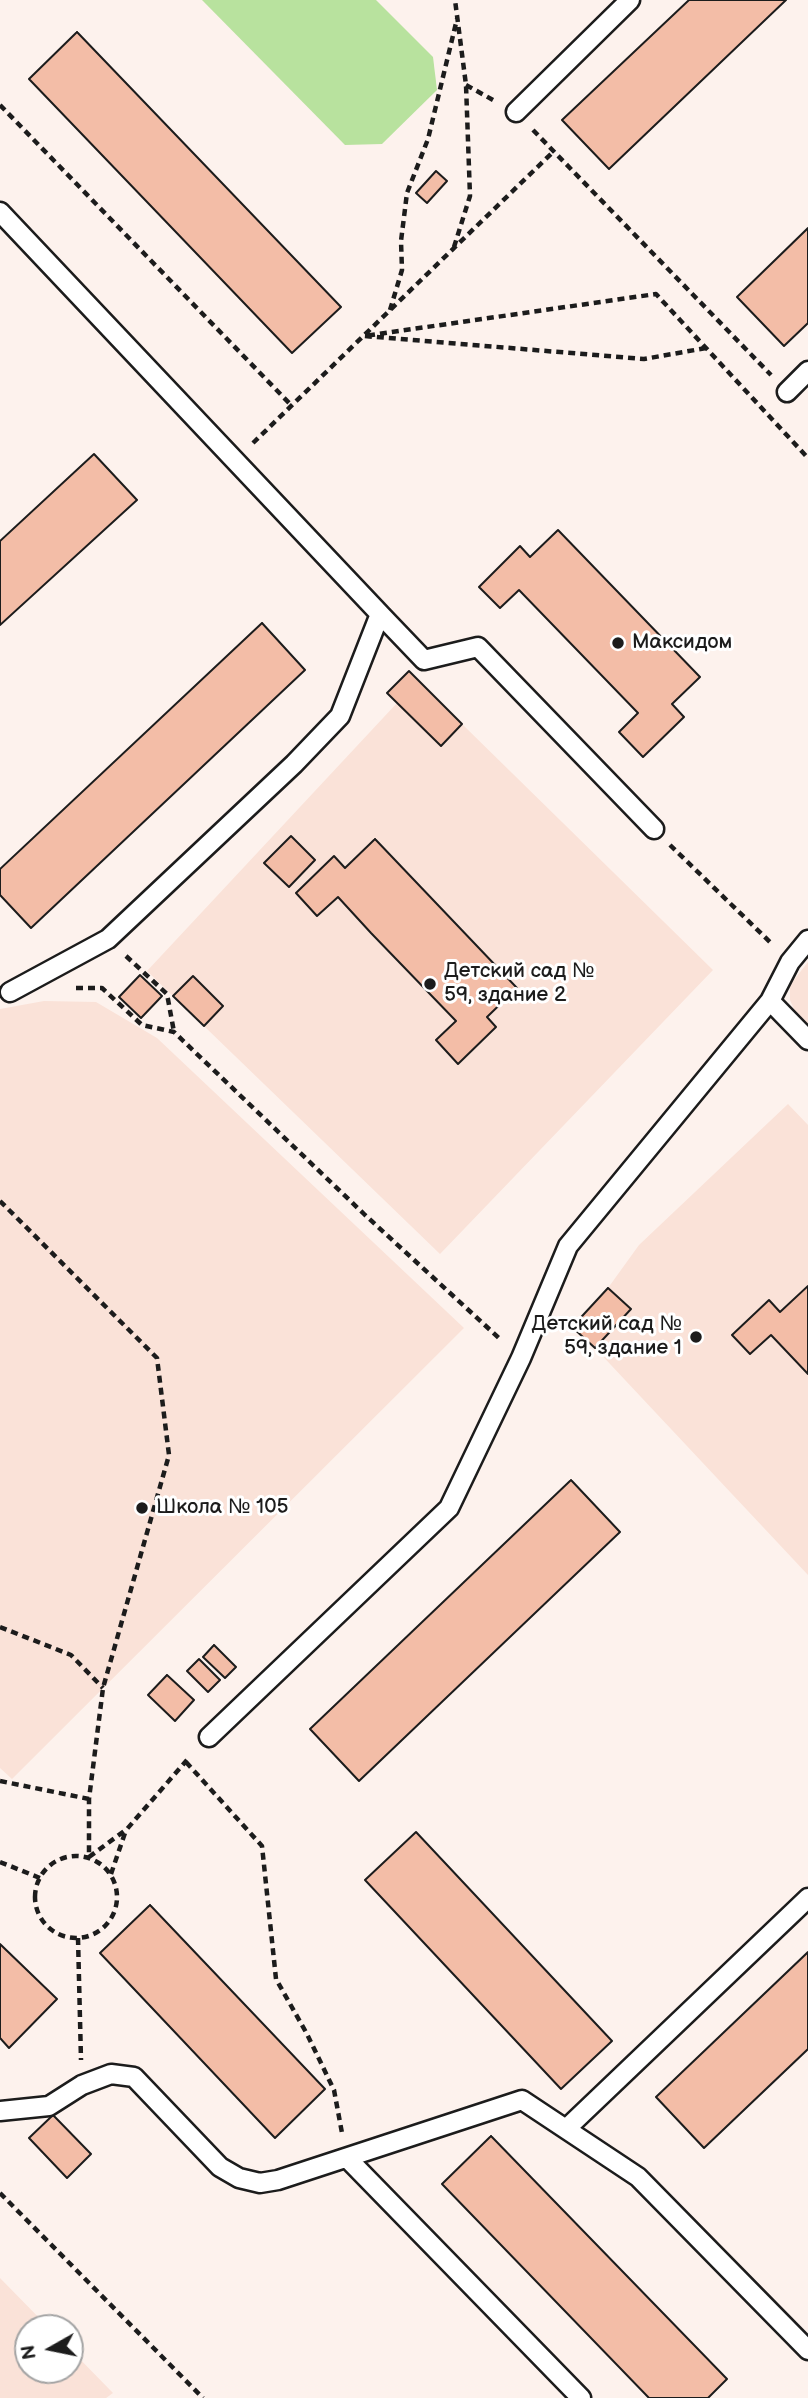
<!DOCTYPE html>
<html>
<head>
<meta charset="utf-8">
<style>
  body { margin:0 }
  #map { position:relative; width:808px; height:2398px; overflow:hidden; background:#fdf2ed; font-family:"Balsamiq Sans",sans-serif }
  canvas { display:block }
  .north { position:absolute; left:14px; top:2314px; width:70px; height:70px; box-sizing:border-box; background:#fff; border:2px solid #a4a4a4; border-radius:50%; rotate:261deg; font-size:19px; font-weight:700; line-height:28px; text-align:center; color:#1c1c1c }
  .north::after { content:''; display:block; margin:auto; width:24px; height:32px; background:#1c1c1c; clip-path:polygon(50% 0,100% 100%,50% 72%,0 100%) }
</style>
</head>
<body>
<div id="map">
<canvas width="808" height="2398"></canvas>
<div class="north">N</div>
</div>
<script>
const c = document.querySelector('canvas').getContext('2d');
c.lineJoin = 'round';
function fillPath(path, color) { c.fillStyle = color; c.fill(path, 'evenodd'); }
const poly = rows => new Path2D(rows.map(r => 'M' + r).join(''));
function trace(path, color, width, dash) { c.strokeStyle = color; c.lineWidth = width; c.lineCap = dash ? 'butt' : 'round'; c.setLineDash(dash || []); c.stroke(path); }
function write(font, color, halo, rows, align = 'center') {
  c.font = font + ' "Balsamiq Sans",sans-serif'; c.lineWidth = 6; c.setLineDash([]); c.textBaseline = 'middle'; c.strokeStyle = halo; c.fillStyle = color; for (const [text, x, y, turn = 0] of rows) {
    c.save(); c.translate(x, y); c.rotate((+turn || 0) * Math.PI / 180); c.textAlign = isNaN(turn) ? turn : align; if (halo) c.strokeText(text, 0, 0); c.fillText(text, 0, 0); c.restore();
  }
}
fillPath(poly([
  [397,703,441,745,462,724,713,970,440,1254,147,971],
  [808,962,808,1026,796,1014,790,1000,790,985],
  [44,1001,96,1002,157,1038,464,1328,12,1779,0,1768,0,1009],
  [788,1104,808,1125,808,1575,595,1348,572,1327,608,1288,639,1245],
  [0,2278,49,2328,28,2328,28,2370,70,2370,70,2349,113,2393,106,2398,0,2398]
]), '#fae2d8');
fillPath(poly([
  [202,0,376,0,433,57,437,90,382,144,345,145]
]), '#b8e29e');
const building = poly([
  [689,0,786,0,609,169,562,120,689,0],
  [77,32,341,307,292,353,29,79,77,32],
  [436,171,447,181,427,203,416,193,436,171],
  [808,228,808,323,784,346,737,297,808,228],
  [94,454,137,500,0,625,0,541,94,454],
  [558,530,700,677,672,704,684,717,643,757,619,732,638,713,519,590,500,608,479,587,520,546,530,557,558,530],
  [262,623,305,670,31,928,0,895,0,869,262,623],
  [409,671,462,724,441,746,387,693,409,671],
  [291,836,315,860,289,887,264,863,291,836],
  [375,839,517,988,487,1017,496,1027,458,1064,436,1040,456,1021,371,933,338,897,317,916,296,893,334,856,345,868,375,839],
  [140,975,162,996,141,1018,119,997,140,975],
  [193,976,223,1006,204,1026,173,996,193,976],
  [808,1286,808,1374,771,1335,750,1354,732,1335,769,1300,780,1312,808,1286],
  [608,1288,631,1309,595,1348,572,1327,608,1288],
  [571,1480,620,1532,359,1781,310,1729,571,1480],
  [214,1645,236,1667,225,1678,203,1657,214,1645],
  [199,1659,220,1680,208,1692,187,1671,199,1659],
  [167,1675,194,1700,175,1721,148,1695,167,1675],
  [416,1832,612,2041,561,2089,365,1880,416,1832],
  [150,1905,325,2089,275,2138,100,1953,150,1905],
  [0,1944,57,1999,9,2048,0,2038,0,1944],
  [808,1952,808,2049,704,2148,656,2097,808,1952],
  [53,2115,91,2154,67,2178,29,2138,53,2115],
  [491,2136,727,2379,708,2398,649,2398,442,2184,491,2136]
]);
fillPath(building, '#f3bda7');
trace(building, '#1c1c1c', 2);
const service = poly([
  [516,112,630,0],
  [0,212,380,614,340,716,294,764,108,939,10,992],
  [787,392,808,371],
  [380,614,424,660,478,647,654,829],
  [770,1001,808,1040],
  [209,1737,449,1508,521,1358,568,1246,770,1001,790,962,808,940],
  [0,2111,49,2106,82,2085,111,2074,134,2077,220,2167,239,2178,260,2183,278,2180,522,2100,638,2177,808,2350],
  [566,2129,808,1898],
  [347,2158,581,2398]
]);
trace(service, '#1c1c1c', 23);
trace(poly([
  [466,85,493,100],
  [0,105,292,406],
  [533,130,771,375],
  [454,247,470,196,466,85,455,0],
  [390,310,402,270,401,241,407,193,428,139,457,19],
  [706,348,644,359,364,336,656,294,706,348,808,458],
  [253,443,554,151],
  [670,845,772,944],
  [126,956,167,994,174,1032],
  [76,988,102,988,142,1025,174,1032,364,1214,500,1339],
  [0,1201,157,1358,169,1455,103,1688,89,1799,89,1858],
  [0,1627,71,1655,103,1688],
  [186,1762,262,1846,276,1979,307,2034,334,2090,342,2133],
  [0,1781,89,1799],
  '35 1897a41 41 0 1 1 82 0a41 41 0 1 1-82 0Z',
  [89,1857,127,1829,187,1760],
  [0,1862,40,1878],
  [111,1874,126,1830],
  [78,1938,81,2060],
  [0,2193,203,2398]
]), '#1c1c1c', 4.5, [7, 5]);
trace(service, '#fff', 18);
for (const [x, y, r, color] of [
  [618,643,7,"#1c1c1c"],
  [430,984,7,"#1c1c1c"],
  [696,1337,7,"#1c1c1c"],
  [142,1508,7,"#1c1c1c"]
]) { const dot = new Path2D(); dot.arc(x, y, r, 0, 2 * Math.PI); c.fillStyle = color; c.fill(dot); trace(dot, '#fff', 2.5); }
write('21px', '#1c1c1c', '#fff', [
  ["Максидом",632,643],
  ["Детский сад №",444,972],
  ["59, здание 2",444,996],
  ["Детский сад №",682,1325,"right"],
  ["59, здание 1",682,1349,"right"],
  ["Школа № 105",156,1508]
], 'left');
</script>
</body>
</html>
